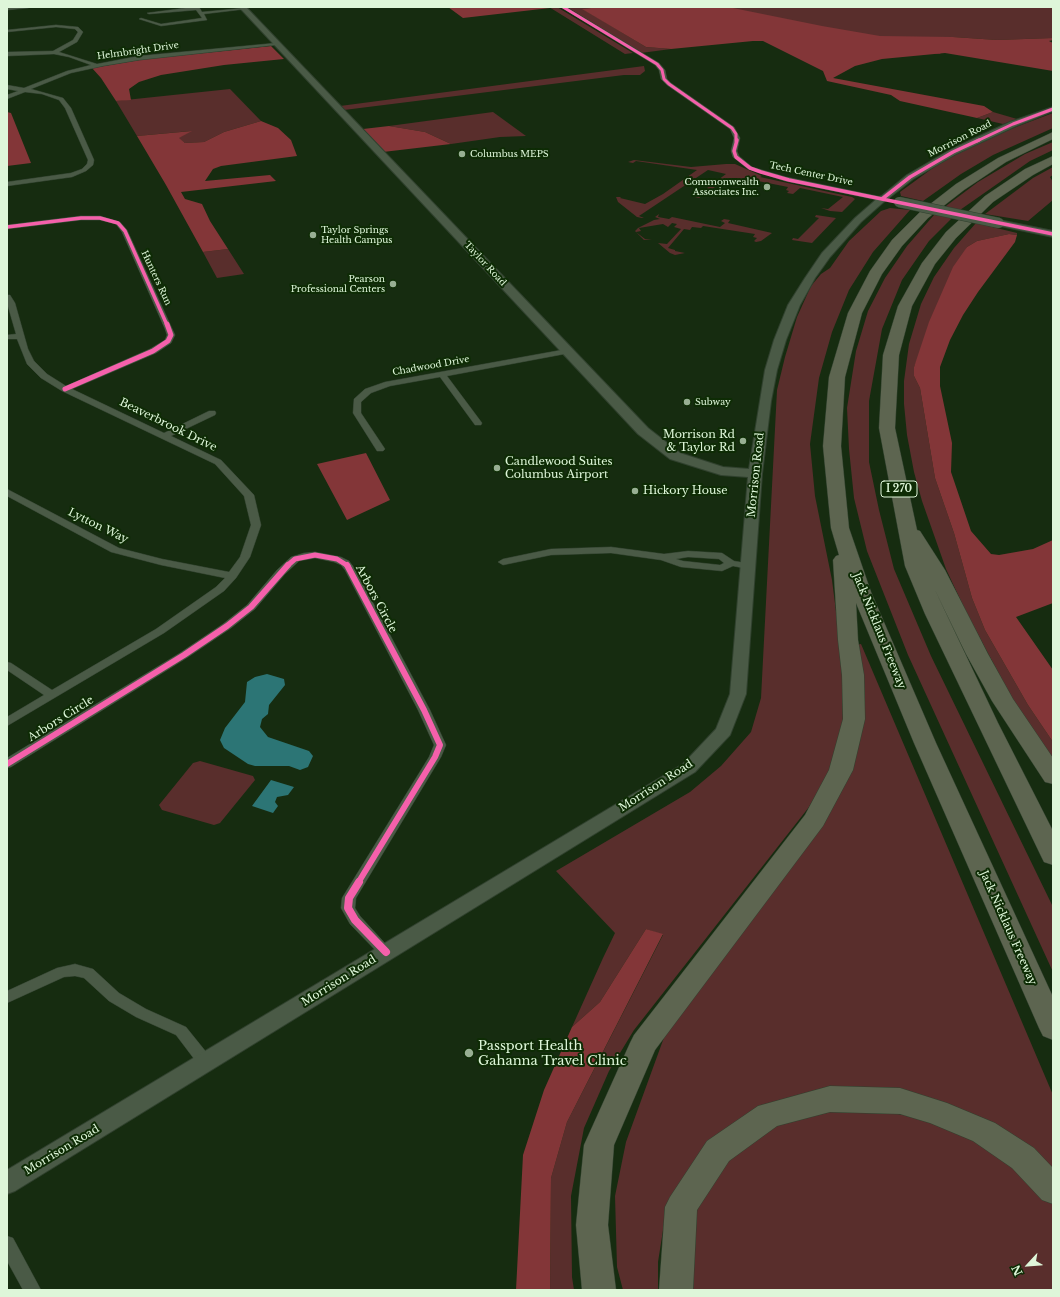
<!DOCTYPE html>
<html>
<head>
<meta charset="utf-8">
<style>
  body { margin:0 }
  #map { position:relative; width:1060px; height:1297px; overflow:hidden; background:#162c10; font-family:"Libre Baskerville",serif }
  canvas { display:block }
  .frame { position:absolute; inset:0; border:8px solid #def6d9; pointer-events:none }
  .north { position:absolute; left:1008px; top:1245px; width:40px; height:40px; -webkit-text-stroke:3px #0e2c05; paint-order:stroke; rotate:244deg; font-size:11px; font-weight:700; line-height:16px; text-align:center; color:#def6d9 }
  .north::after { content:''; display:block; margin:auto; width:14px; height:18px; background:#def6d9; clip-path:polygon(50% 0,100% 100%,50% 72%,0 100%) }
</style>
</head>
<body>
<div id="map">
<canvas width="1060" height="1297"></canvas>
<div class="frame"></div>
<div class="north">N</div>
</div>
<script>
const c = document.querySelector('canvas').getContext('2d');
c.lineJoin = 'round';
function fillPath(path, color) { c.fillStyle = color; c.fill(path, 'evenodd'); }
const poly = rows => new Path2D(rows.map(r => 'M' + r).join(''));
function trace(path, color, width, dash) { c.strokeStyle = color; c.lineWidth = width; c.lineCap = dash ? 'butt' : 'round'; c.setLineDash(dash || []); c.stroke(path); }
function write(font, color, halo, rows, align = 'center') {
  c.font = font + ' "Libre Baskerville",serif'; c.lineWidth = 4; c.setLineDash([]); c.textBaseline = 'middle'; c.strokeStyle = halo; c.fillStyle = color; for (const [text, x, y, turn = 0] of rows) {
    c.save(); c.translate(x, y); c.rotate((+turn || 0) * Math.PI / 180); c.textAlign = isNaN(turn) ? turn : align; if (halo) c.strokeText(text, 0, 0); c.fillText(text, 0, 0); c.restore();
  }
}
fillPath(poly([
  [549,7,557,7,633,53,625,54],
  [567,7,600,7,583,9,646,47,671,49,641,53],
  [625,7,1053,7,1053,38,997,40,953,37,940,54,865,49],
  [644,66,645,71,640,75,624,75,344,110,340,106],
  [230,89,261,121,224,132,204,142,185,143,178,138,191,131,137,136,116,101],
  [493,112,526,136,500,137,451,144,425,132,389,126],
  [993,112,1017,119,1003,124,977,118],
  [1053,113,1053,128,993,155,961,174,923,201,901,196,900,192,937,165,975,144,1016,127],
  [1053,142,1053,150,1030,161,960,210,929,241,902,280,882,329,869,401,869,462,879,510,894,569,931,656,1053,907,1053,972,908,655,867,551,854,498,849,449,847,408,856,351,868,311,885,278,907,246,934,215,978,182,1025,154],
  [634,160,691,167,726,164,735,164,762,176,760,177,852,197,855,199,842,212,830,211,821,208,828,209,843,197,800,188,793,194,787,193,789,191,786,190,788,187,743,178,741,179,733,178,729,180,725,180,699,198,695,197,726,174,708,170,639,216,644,218,642,218,637,217,618,202,616,197,621,197,620,198,645,204,663,194,697,170,636,161,633,163,628,162],
  [1053,167,1053,175,1050,177,1053,182,1053,200,1028,221,985,214,1033,178],
  [890,208,910,210,873,252,849,290,832,332,819,378,810,444,815,496,832,580,842,658,843,721,832,767,809,807,634,1030,609,1071,584,1128,571,1196,572,1277,574,1290,550,1290,551,1178,567,1122,663,935,646,929,600,1002,572,1027,603,958,615,933,556,871,690,792,721,766,751,732,761,698,777,390,785,357,797,317,811,286,821,274,830,268,849,241,881,211],
  [659,214,658,217,669,219,672,217,720,227,725,223,721,221,724,219,730,220,728,223,772,233,761,241,756,242,754,241,757,238,753,237,755,234,703,226,701,228,692,227,690,230,684,229,668,248,675,250,675,251,685,253,675,255,670,253,658,243,667,244,681,229,674,227,677,224,672,223,668,227,663,224,639,228,641,231,636,232,645,239,652,239,644,240,635,231,638,228,654,220,660,219,655,217],
  [816,215,836,218,812,243,792,240,793,238,798,239,819,218,815,217],
  [976,223,1017,233,1017,235,1009,234,991,238,977,241,967,247,914,367,914,376,920,388,935,478,954,533,972,598,985,630,1028,705,1053,742,1053,763,1016,706,966,612,946,569,922,501,914,472,907,435,904,404,904,381,909,344,921,304,934,277,954,248],
  [228,249,244,274,217,278,203,252],
  [861,644,1053,1095,1053,1180,966,1119,780,1103,664,1224,658,1262,658,1290,623,1290,617,1267,615,1196,626,1142,666,1032,838,794,856,645],
  [200,761,253,776,255,780,220,823,214,825,162,810,159,805,193,763],
  [859,1108,911,1116,955,1129,999,1155,1044,1193,1053,1205,1053,1290,683,1290,692,1215,709,1179,741,1145,776,1124,812,1113]
]), '#592e2c');
fillPath(poly([
  [448,7,549,7,550,8,463,18],
  [600,7,728,7,822,26,880,36,953,37,997,40,1053,38,1053,40,1049,41,1053,43,1053,71,945,53,882,59,855,66,833,78,984,106,993,112,977,118,900,101,891,95,827,81,823,71,763,41,753,41,671,49,646,47,582,9],
  [271,46,284,59,224,65,161,75,139,82,129,89,131,100,116,101,101,78,92,68,145,59],
  [7,112,11,113,31,163,7,166],
  [261,121,278,128,291,140,297,156,221,166,213,169,205,181,270,175,276,181,181,192,185,199,202,204,210,221,228,249,203,252,166,185,137,136,192,131,179,138,185,143,204,142,224,132],
  [389,126,425,132,451,144,383,152,363,129],
  [1009,234,1017,235,1015,242,978,292,963,315,950,340,940,367,940,386,952,443,951,472,971,531,991,554,999,555,1033,549,1053,540,1053,603,1016,617,1053,670,1053,742,1028,705,985,630,972,598,954,533,935,478,920,388,914,376,914,367,929,322,953,267,967,247,977,241],
  [366,453,390,500,347,520,317,464],
  [646,929,663,934,567,1122,551,1178,550,1290,516,1290,523,1155,544,1090,572,1027,600,1002]
]), '#833638');
fillPath(poly([
  [267,674,284,679,285,685,269,705,268,714,262,719,260,727,268,737,309,751,313,756,308,767,300,770,289,766,255,766,248,764,224,748,220,740,225,728,245,702,247,682,255,677],
  [271,780,294,787,288,795,277,797,275,802,278,806,273,813,252,806]
]), '#2c7575');
const minor = poly([
  [30,7,28,8,7,10,7,8,30,7],
  [193,7,199,7,202,12,244,8,246,9,204,14,207,20,161,26,139,19,141,18,161,24,202,18,196,10,149,14,147,13,193,7],
  [561,7,566,7,659,63,665,70,667,79,671,83,734,127,740,138,737,151,739,156,752,167,786,177,882,197,885,199,882,201,785,181,748,169,733,157,731,151,734,138,730,129,667,85,661,79,659,70,655,65,561,7],
  [56,25,78,27,83,32,77,42,59,52,97,64,139,56,276,43,278,44,276,45,139,60,103,66,71,73,31,89,63,98,71,108,94,160,93,165,86,171,72,177,7,186,7,182,71,173,82,169,87,164,88,160,65,108,59,100,42,94,25,92,7,99,7,95,18,91,7,89,7,85,24,88,67,71,91,65,69,57,54,54,7,56,7,52,53,51,73,40,78,32,75,29,56,27,7,32,7,30,56,25],
  [81,216,100,216,120,222,127,230,175,335,171,343,156,353,72,389,164,433,209,411,215,411,216,413,215,415,171,436,221,460,254,495,261,525,250,557,236,578,224,591,164,633,7,726,7,717,44,695,7,670,7,662,11,663,52,690,156,629,216,587,225,578,161,565,111,552,7,496,7,489,119,548,162,559,229,572,240,557,251,525,244,496,215,464,62,391,41,378,27,364,17,339,7,339,7,335,16,334,7,303,7,295,10,295,15,303,28,349,34,361,47,374,66,386,150,349,165,340,167,335,165,329,122,232,116,224,100,220,81,220,7,229,7,225,81,216],
  [567,349,570,349,570,353,447,376,482,423,481,425,475,425,440,377,390,386,371,393,361,402,361,413,385,449,383,451,377,451,353,413,354,399,365,389,385,382,567,349],
  [611,547,664,554,688,551,722,553,734,561,752,564,753,566,748,569,733,566,722,571,681,567,661,560,611,553,551,555,503,565,498,562,503,559,551,549,611,547],
  [688,557,719,559,724,563,720,565,683,561,676,559,688,557],
  [315,552,341,557,349,561,355,569,430,710,446,745,441,757,356,898,355,908,360,916,393,952,391,956,386,958,381,956,350,924,341,908,342,898,429,757,434,745,418,710,345,570,341,565,334,562,315,558,299,561,285,574,255,609,231,628,188,657,11,767,7,768,7,758,180,653,223,624,247,605,277,570,291,557,304,553,315,552],
  [75,964,93,969,119,993,146,1009,186,1027,211,1058,214,1063,211,1068,206,1069,201,1068,176,1035,136,1017,109,1001,84,978,75,976,64,977,7,1003,7,991,57,968,75,964],
  [7,1236,13,1238,41,1290,23,1290,7,1261,7,1236]
]);
const tertiary = poly([
  [1053,107,1053,111,1016,126,956,154,913,179,885,201,879,201,878,199,907,175,950,150,1010,122,1053,107]
]);
const secondary = poly([
  [239,7,246,7,648,428,680,453,723,467,749,469,765,370,774,340,788,305,805,278,822,253,855,218,879,197,882,196,887,199,861,222,830,257,815,278,800,305,786,340,777,370,771,401,762,474,746,694,730,735,695,772,15,1191,7,1194,7,1170,683,764,716,729,730,694,748,477,721,475,670,459,638,434,239,7],
  [999,220,1053,231,1053,237,996,225,994,223,996,221,999,220]
]);
const motorway = poly([
  [1053,132,1053,139,1006,162,964,190,928,218,902,246,882,274,862,313,845,377,841,446,849,528,871,592,936,743,1053,997,1053,1040,1043,1036,1039,1028,914,743,856,603,858,640,864,675,865,719,853,770,823,826,655,1050,614,1145,608,1225,616,1290,582,1290,576,1225,584,1145,630,1043,634,1035,805,815,829,770,843,719,842,675,838,640,833,560,836,556,839,555,831,528,823,446,829,377,848,313,870,271,892,240,920,212,956,184,998,158,1053,132],
  [1053,156,1053,164,1033,175,993,202,956,238,935,264,912,306,899,355,895,428,917,530,920,531,945,570,988,654,1013,699,1053,758,1053,784,1045,782,992,701,966,654,934,588,998,723,1053,831,1053,865,1044,862,1041,856,925,614,905,566,879,428,883,355,898,306,922,263,946,232,985,196,1025,169,1053,156],
  [830,1086,900,1088,947,1103,995,1123,1034,1148,1053,1168,1053,1204,1042,1200,1012,1168,973,1141,930,1123,900,1114,830,1112,777,1126,729,1161,697,1210,693,1290,659,1290,665,1207,670,1197,707,1141,758,1106,830,1086]
]);
trace(minor, '#30412e', 1);
trace(tertiary, '#30412e', 2);
trace(secondary, '#30412e', 2);
trace(motorway, '#30412e', 1);
fillPath(minor, '#4a5a46');
fillPath(tertiary, '#4a5a46');
fillPath(secondary, '#4a5a46');
fillPath(motorway, '#5d6550');
const secondaryBridge = poly([
  [899,202,999,223]
]);
trace(secondaryBridge, '#30412e', 11, []);
trace(secondaryBridge, '#4a5a46', 10);
trace(poly([
  [563,7,657,64,662,70,664,79,669,84,732,128,736,134,736,141],
  [977,141,1013,124,1053,109]
]), '#f560ab', 3);
trace(poly([
  [737,140,734,151,736,157,750,168,761,172,789,180,1053,234],
  [882,199,910,177,953,152,979,140],
  [7,227,81,218,100,218,118,223,125,231,167,325]
]), '#f560ab', 3.5);
trace(poly([
  [65,389,153,351,168,341,171,335,167,324],
  [287,566,295,559,315,555,337,559,348,566]
]), '#f560ab', 5);
trace(poly([
  [347,565,424,710,440,745,435,757,358,883],
  [7,764,184,655,227,626,251,607,288,565]
]), '#f560ab', 6);
trace(poly([
  [359,882,349,898,348,908,355,920,386,952]
]), '#f560ab', 8);
for (const [x, y, r, color] of [
  [462,154,4,"#98af93"],
  [767,187,4,"#98af93"],
  [313,235,4,"#98af93"],
  [393,284,4,"#98af93"],
  [687,402,4,"#98af93"],
  [743,441,4,"#98af93"],
  [497,468,4,"#98af93"],
  [635,491,4,"#98af93"],
  [469,1053,5,"#98af93"]
]) { const dot = new Path2D(); dot.arc(x, y, r, 0, 2 * Math.PI); c.fillStyle = color; c.fill(dot); trace(dot, '#0e2c05', 1.5); }
write('9px', '#def6d9', '#0e2c05', [
  ["Helmbright Drive",138,51,-8],
  ["Morrison Road",960,139,-27],
  ["Tech Center Drive",811,174,12],
  ["Taylor Road",485,264,47],
  ["Hunters Run",156,278,65],
  ["Chadwood Drive",431,366,-10]
]);
write('9px', '#def6d9', '#0e2c05', [
  ["Columbus MEPS",470,154],
  ["Commonwealth",759,182,"right"],
  ["Associates Inc.",759,192,"right"],
  ["Taylor Springs",321,230],
  ["Health Campus",321,240],
  ["Pearson",385,279,"right"],
  ["Professional Centers",385,289,"right"],
  ["Subway",695,402]
], 'left');
for (const [x, y, w] of [
  [899,489,36]
]) { const box = new Path2D(); box.roundRect(x - w / 2, y - 8, w, 16, 3); c.fillStyle = '#0e2c05'; c.fill(box); trace(box, '#def6d9', 1); }
write('bold 10px', '#def6d9', null, [
  ["I 270",899,489]
]);
write('11px', '#def6d9', '#0e2c05', [
  ["Beaverbrook Drive",168,425,26],
  ["Morrison Road",756,475,-84],
  ["Lytton Way",98,526,26],
  ["Arbors Circle",376,599,62],
  ["Jack Nicklaus Freeway",879,631,68],
  ["Arbors Circle",61,719,-32],
  ["Morrison Road",656,786,-33],
  ["Jack Nicklaus Freeway",1008,928,66],
  ["Morrison Road",339,981,-32],
  ["Morrison Road",62,1150,-31]
]);
write('11px', '#def6d9', '#0e2c05', [
  ["Morrison Rd",735,435,"right"],
  ["& Taylor Rd",735,448,"right"],
  ["Candlewood Suites",505,462],
  ["Columbus Airport",505,475],
  ["Hickory House",643,491]
], 'left');
write('13px', '#def6d9', '#0e2c05', [
  ["Passport Health",478,1046],
  ["Gahanna Travel Clinic",478,1061]
], 'left');
</script>
</body>
</html>
